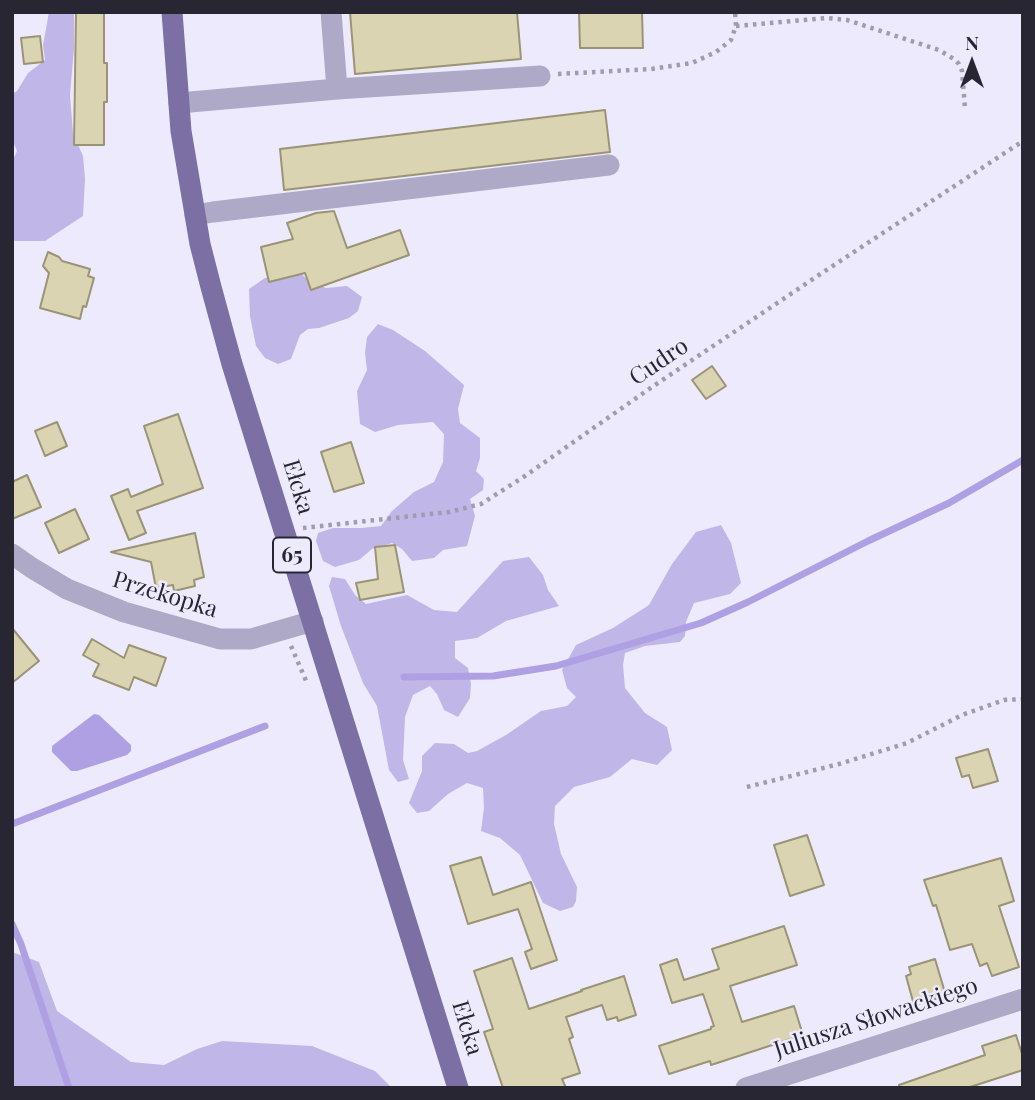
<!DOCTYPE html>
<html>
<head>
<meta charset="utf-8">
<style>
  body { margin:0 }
  #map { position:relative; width:1035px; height:1100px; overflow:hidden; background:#eeeafe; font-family:"Playfair Display",serif }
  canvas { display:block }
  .frame { position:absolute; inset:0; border:14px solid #282632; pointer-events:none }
  .north { position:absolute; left:937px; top:28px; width:70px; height:70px; -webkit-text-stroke:5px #eeeafe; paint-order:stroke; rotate:0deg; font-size:19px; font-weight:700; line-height:28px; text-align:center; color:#282632 }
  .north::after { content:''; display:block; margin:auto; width:24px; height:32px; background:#282632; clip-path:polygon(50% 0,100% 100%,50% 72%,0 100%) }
</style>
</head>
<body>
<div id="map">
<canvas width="1035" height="1100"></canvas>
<div class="frame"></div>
<div class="north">N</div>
</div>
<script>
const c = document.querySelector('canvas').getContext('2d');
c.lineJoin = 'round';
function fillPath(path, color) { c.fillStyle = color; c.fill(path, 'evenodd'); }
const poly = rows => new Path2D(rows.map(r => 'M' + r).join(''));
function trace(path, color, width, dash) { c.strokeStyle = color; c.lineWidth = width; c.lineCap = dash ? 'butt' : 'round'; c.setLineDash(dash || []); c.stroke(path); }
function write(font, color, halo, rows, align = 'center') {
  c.font = font + ' "Playfair Display",serif'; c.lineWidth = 5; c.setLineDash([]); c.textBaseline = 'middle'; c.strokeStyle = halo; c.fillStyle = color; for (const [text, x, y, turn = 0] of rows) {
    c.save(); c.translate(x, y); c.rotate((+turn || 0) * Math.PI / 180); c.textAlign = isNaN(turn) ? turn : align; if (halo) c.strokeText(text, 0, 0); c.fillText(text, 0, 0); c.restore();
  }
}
fillPath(poly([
  [49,12,74,12,74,48,70,95,73,133,83,156,85,179,83,216,45,241,15,241,12,238,12,162,17,151,12,139,12,94,17,91,28,73,45,60,43,45],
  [300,273,312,283,326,288,347,286,362,297,358,311,349,318,319,328,308,329,300,335,291,359,278,364,265,358,256,346,250,316,249,289,265,278],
  [378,324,393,330,425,351,464,385,458,409,460,423,480,438,480,458,476,471,484,479,483,490,470,499,475,516,467,546,443,550,434,558,412,561,402,549,392,543,372,549,359,560,335,567,323,561,316,541,318,533,333,528,361,528,381,526,392,511,414,492,434,482,443,462,444,434,433,422,398,425,375,432,360,424,357,391,367,370,365,353,367,337],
  [721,525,731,543,741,583,730,594,694,603,686,622,685,636,680,642,645,646,625,653,623,665,625,688,645,713,667,727,672,750,657,765,632,759,610,777,574,787,555,806,554,824,561,854,577,887,576,901,573,907,560,911,543,903,520,855,500,838,481,831,484,808,483,788,467,783,448,794,429,811,417,813,409,803,422,771,422,756,435,743,454,744,468,753,477,751,506,735,541,711,567,706,576,697,567,688,562,670,576,645,613,628,649,605,672,564,696,532],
  [529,557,543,575,548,590,559,606,506,621,477,638,455,641,455,658,468,668,471,684,470,698,458,717,444,710,437,694,430,686,413,695,405,717,403,760,409,779,398,782,389,770,377,706,363,683,341,626,329,586,332,577,345,579,355,595,366,604,407,595,434,610,457,612,503,561],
  [12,952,39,962,57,1011,131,1062,164,1065,197,1049,222,1041,312,1046,375,1071,392,1088,12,1088]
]), '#c0b6e8');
fillPath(poly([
  [94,714,99,715,131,745,131,751,127,755,77,771,71,771,52,752,52,746]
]), '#afa0e3');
trace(poly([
  [404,677,493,676,556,666,701,623,748,602,868,541,949,503,1023,460],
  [12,824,265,726],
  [12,924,21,944,69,1088]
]), '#afa0e3', 7);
const building = poly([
  [76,12,104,12,104,63,107,63,107,102,104,102,104,145,74,145,76,12],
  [350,12,517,12,521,59,355,74,350,12],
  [579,12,642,12,643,48,580,48,579,12],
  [40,36,43,62,24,64,21,38,40,36],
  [605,110,610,152,284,190,280,149,605,110],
  [334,211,347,248,400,230,409,255,311,290,305,273,269,282,261,247,293,239,287,223,316,213,334,211],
  [48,252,59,257,62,261,90,269,88,276,94,278,86,307,83,306,80,319,40,308,49,273,43,266,48,252],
  [712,366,726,386,706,399,692,380,712,366],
  [178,414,203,488,137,511,146,533,129,540,111,496,128,489,131,497,163,484,144,426,178,414],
  [57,422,67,446,45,456,35,431,57,422],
  [351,442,364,483,334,492,321,452,351,442],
  [27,475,41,507,12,519,12,482,27,475],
  [75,509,89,539,59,553,45,523,75,509],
  [195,533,204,577,194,580,195,586,174,591,173,585,156,588,151,562,111,552,195,533],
  [395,545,404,592,360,600,356,583,378,579,375,547,395,545],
  [12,628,39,661,12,683,12,628],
  [92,639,124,658,129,645,166,658,156,686,134,677,129,690,93,676,99,664,83,655,92,639],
  [988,749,998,781,973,788,969,775,962,777,956,758,988,749],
  [807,835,824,885,790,896,774,845,807,835],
  [481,857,493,895,531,882,557,960,531,969,525,952,532,949,518,909,468,924,450,866,481,857],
  [1001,858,1014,901,999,906,1019,967,992,976,987,963,980,966,972,944,950,950,936,905,933,906,924,880,1001,858],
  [784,926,797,965,730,986,742,1022,794,1006,803,1035,711,1065,710,1061,669,1074,659,1046,711,1029,711,1027,714,1026,703,994,672,1003,660,965,677,959,684,980,719,969,712,949,784,926],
  [512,958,529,1009,582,991,581,990,624,976,636,1015,618,1021,617,1017,607,1020,602,1005,566,1017,573,1037,569,1039,580,1073,562,1079,566,1088,503,1088,484,1032,493,1029,474,971,512,958],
  [935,959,946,996,914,1005,906,976,911,974,909,967,935,959],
  [1016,1035,1023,1057,1023,1070,967,1088,899,1088,899,1085,985,1055,982,1046,1016,1035]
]);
fillPath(building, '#dad4b3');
trace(building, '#9a9475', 2);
trace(poly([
  [736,26,827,18,847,20,939,50,954,59,959,64,962,71,965,108],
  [558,74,651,69,692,63,716,52,731,40,736,26,735,12],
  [303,528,449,512,481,504,525,476,652,387,822,273,1023,141],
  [291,646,307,683],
  [747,787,839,764,907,743,962,715,1004,700,1023,699]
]), '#9f9cad', 4.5, [3.5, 5]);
trace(poly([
  [331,12,337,89],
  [179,103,337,89,540,76],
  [195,215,213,212,609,165],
  [12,554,32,568,67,589,124,612,220,639,251,639,313,621],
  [746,1088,1023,999]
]), '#aea9c7', 21);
trace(poly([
  [172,12,181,131,200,244,211,287,232,364,458,1088]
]), '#7b6fa4', 21);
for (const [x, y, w] of [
  [292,555,38]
]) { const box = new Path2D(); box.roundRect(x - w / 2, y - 17.5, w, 35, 5); c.fillStyle = '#eeeafe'; c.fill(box); trace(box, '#282632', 2); }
write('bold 21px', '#282632', null, [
  ["65",292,555]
]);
write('23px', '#282632', '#eeeafe', [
  ["Cudro",659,362,-34],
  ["Ełcka",298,487,73],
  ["Przekopka",165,595,17],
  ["Juliusza Słowackiego",876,1018,-18],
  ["Ełcka",467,1028,73]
]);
</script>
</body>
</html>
